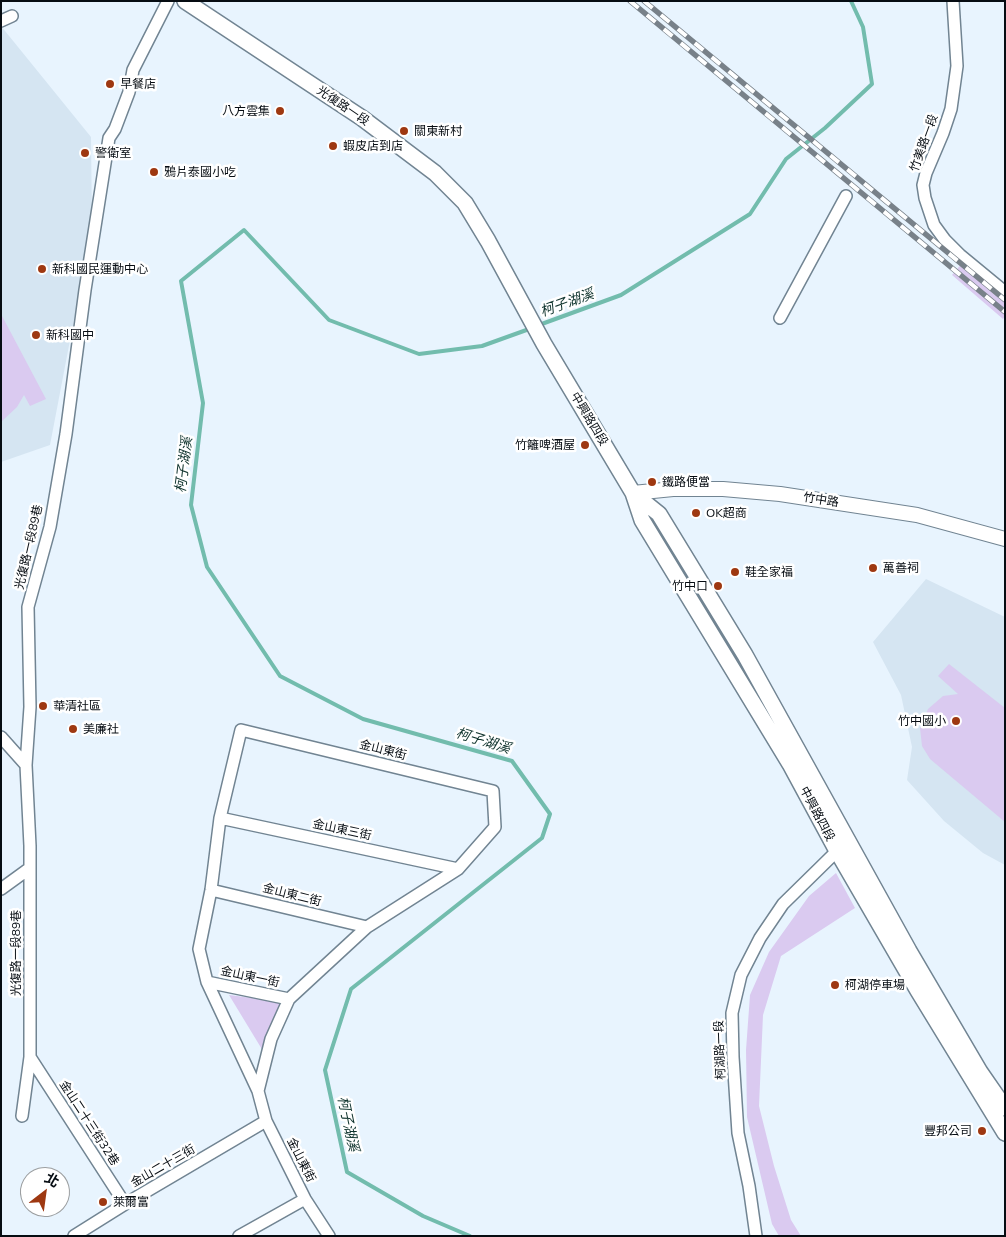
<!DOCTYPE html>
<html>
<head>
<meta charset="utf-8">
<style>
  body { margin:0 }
  #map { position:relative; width:1006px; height:1237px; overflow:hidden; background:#e8f4fe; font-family:Mulish,"Noto Sans TC",sans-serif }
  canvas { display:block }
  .frame { position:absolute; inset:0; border:2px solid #060c12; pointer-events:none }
  .north { position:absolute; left:20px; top:1167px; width:50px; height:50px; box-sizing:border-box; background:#fff; border:1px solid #9b9ea0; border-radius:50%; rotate:30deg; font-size:14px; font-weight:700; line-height:20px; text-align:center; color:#060c12 }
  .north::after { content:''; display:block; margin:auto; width:18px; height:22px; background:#9e3811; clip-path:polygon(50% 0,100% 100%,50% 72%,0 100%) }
</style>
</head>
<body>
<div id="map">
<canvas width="1006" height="1237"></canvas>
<div class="frame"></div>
<div class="north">北</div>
</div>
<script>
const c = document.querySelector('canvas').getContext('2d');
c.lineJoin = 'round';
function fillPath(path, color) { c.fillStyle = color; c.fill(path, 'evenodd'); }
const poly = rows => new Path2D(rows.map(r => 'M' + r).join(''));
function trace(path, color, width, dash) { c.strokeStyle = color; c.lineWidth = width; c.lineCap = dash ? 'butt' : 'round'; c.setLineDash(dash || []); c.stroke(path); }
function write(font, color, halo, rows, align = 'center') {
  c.font = font + ' Mulish,"Noto Sans TC",sans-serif'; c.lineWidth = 5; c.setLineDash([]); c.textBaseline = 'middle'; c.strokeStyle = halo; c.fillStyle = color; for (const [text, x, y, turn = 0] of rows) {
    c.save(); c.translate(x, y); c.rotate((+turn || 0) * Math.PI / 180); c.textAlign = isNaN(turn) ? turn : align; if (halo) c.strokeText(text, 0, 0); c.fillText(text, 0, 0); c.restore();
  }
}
fillPath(poly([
  [1,26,91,137,92,225,50,445,1,462],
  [926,579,1005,617,1005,865,983,853,944,821,907,780,912,747,901,695,873,642]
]), '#d5e5f2');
fillPath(poly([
  [969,255,1005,285,1005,316,1003,319,952,275],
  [1,314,46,399,30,406,24,395,17,407,1,422],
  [949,664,1005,708,1005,822,930,759,922,746,920,728,928,709,943,696,958,694,938,676],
  [836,873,855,908,781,956,763,1015,759,1106,774,1166,791,1220,801,1236,779,1236,772,1224,747,1117,746,1050,750,995,769,952,809,896],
  [229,995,283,1002,263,1051]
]), '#dacaf0');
trace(poly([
  [539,325,621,295,750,214,786,159,825,128,872,84,863,27,851,1],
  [470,1236,423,1216,347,1172,325,1070,351,989,542,838,550,814,512,761,363,719,280,676,207,567,191,505,203,403,181,281,244,230,329,320,419,354,482,346,532,328]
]), '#72bcad', 4);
const minor = poly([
  [953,1,957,66,951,109,943,133,926,173,923,185,925,198,934,225,945,240,960,255,1005,292],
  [1,21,12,16],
  [780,318,846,196],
  [1,737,26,765],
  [220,818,458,869],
  [1,889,30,868],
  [211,890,367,927],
  [207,982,289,999],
  [30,1057,125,1204],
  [258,1091,207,982,199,949,211,890,220,818,241,730,493,791,495,827,458,869,367,927,289,999,271,1039,258,1091,266,1121,305,1199,329,1236],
  [22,1116,30,1057,30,846,26,765,30,707,28,607,50,527,66,434,85,290,109,138,115,129,129,92,133,70,168,1],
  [74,1236,125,1204,266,1121],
  [239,1236,305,1199],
  [756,1236,749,1186,738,1133,733,1057,732,1013,741,975,760,938,783,904,837,851,843,848]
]);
const tertiary = poly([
  [633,493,673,489,723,489,780,494,917,515,1005,539]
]);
const secondary = poly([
  [185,1,362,118,435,173,465,203,488,241,544,344,633,493,642,520,790,764,837,851,917,989,1005,1133],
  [633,493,659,514,745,655,909,951,980,1072,1005,1108]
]);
trace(minor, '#718492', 14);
trace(tertiary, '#718492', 16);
trace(secondary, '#718492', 18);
trace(minor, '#fff', 11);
trace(tertiary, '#fff', 14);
trace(secondary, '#fff', 15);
const rail = poly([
  [630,1,1005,312],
  [644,1,1005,300]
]);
trace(rail, '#788189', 5.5);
trace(rail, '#fff', 4, [11]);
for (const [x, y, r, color] of [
  [110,84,5,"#9e3811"],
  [280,111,5,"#9e3811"],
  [404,131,5,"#9e3811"],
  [333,146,5,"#9e3811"],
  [85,153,5,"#9e3811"],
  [154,172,5,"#9e3811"],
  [42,269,5,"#9e3811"],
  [36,335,5,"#9e3811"],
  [585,445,5,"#9e3811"],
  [652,482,5,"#9e3811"],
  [696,513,5,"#9e3811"],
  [873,568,5,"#9e3811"],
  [735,572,5,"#9e3811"],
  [718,586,5,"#9e3811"],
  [43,706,5,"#9e3811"],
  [956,721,5,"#9e3811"],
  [73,729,5,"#9e3811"],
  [835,985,5,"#9e3811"],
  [982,1131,5,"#9e3811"],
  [103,1202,5,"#9e3811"]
]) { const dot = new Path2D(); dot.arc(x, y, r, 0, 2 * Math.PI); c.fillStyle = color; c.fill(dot); trace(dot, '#fff', 2); }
write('12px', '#060c12', '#fff', [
  ["早餐店",120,84],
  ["八方雲集",270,111,"right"],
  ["關東新村",414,131],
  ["蝦皮店到店",343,146],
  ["警衛室",95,153],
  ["鴉片泰國小吃",164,172],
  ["新科國民運動中心",52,269],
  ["新科國中",46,335],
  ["竹籬啤酒屋",575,445,"right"],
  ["鐵路便當",662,482],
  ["OK超商",706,513],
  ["萬善祠",883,568],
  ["鞋全家福",745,572],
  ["竹中口",708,586,"right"],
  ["華清社區",53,706],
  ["竹中國小",946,721,"right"],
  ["美廉社",83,729],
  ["柯湖停車場",845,985],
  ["豐邦公司",972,1131,"right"],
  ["萊爾富",113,1202]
], 'left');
write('12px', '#060c12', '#fff', [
  ["光復路一段",343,106,34],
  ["竹美路一段",924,143,-70],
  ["中興路四段",589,419,59],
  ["竹中路",821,500,9],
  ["光復路一段89巷",29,547,-77],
  ["金山東街",383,750,14],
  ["中興路四段",817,814,62],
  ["金山東三街",342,830,12],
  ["金山東二街",292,895,14],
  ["光復路一段89巷",16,953,-90],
  ["金山東一街",250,977,12],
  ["柯湖路一段",720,1050,-92],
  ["金山二十三街32巷",89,1123,57],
  ["金山東街",301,1160,63],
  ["金山二十三街",163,1166,-30]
]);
write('italic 14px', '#0f332d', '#fff', [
  ["柯子湖溪",567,303,-20],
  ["柯子湖溪",184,465,-83],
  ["柯子湖溪",483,741,17],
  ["柯子湖溪",348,1124,78]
]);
</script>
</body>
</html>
